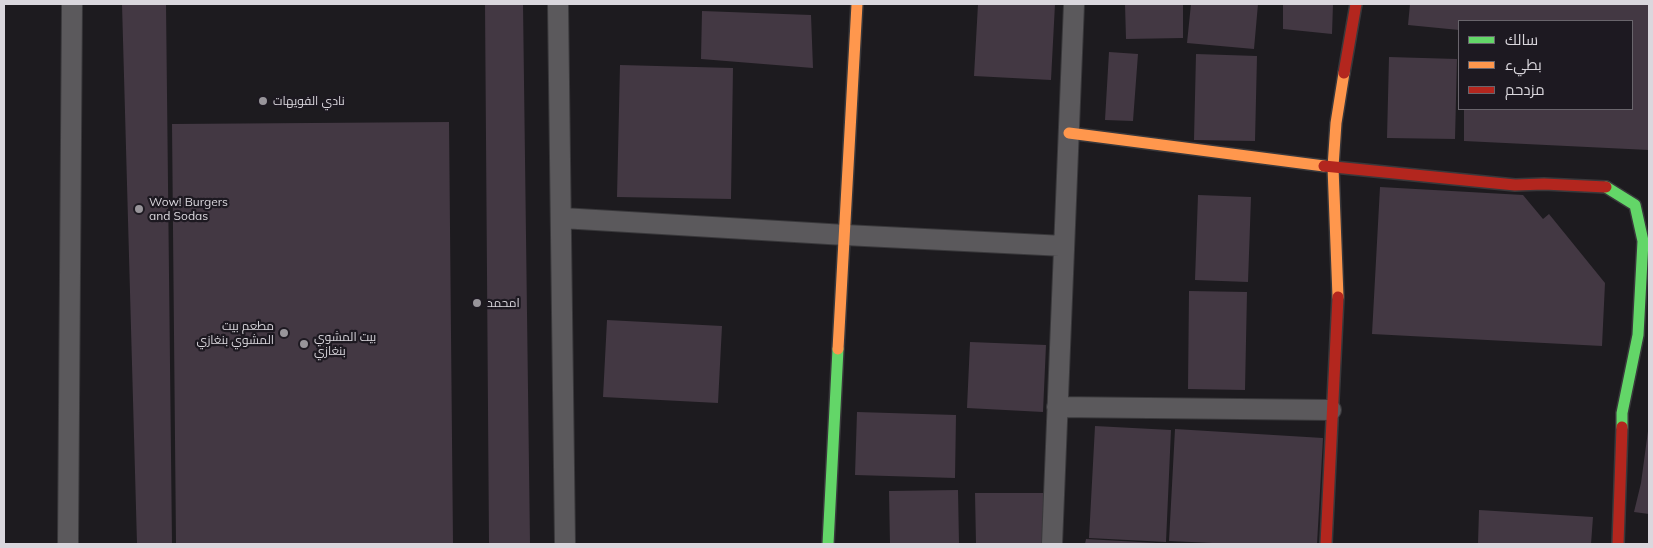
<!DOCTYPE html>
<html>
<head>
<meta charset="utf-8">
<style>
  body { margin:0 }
  #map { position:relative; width:1653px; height:548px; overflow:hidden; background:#1d1b1f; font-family:Mulish,Cairo,sans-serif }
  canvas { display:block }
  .frame { position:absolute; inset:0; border:5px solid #dad7dd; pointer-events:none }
  .legend { position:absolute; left:1458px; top:20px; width:175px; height:90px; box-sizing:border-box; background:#1d1921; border:1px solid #69656c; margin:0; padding:6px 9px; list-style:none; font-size:15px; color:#dad7dd }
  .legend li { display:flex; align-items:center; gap:10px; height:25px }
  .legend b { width:25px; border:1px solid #69656c }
</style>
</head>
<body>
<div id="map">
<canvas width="1653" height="548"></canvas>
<div class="frame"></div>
<ul class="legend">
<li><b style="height:6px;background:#63d668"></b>سالك</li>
<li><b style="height:6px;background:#ff974d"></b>بطيء</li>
<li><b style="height:6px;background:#b3261e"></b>مزدحم</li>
</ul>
</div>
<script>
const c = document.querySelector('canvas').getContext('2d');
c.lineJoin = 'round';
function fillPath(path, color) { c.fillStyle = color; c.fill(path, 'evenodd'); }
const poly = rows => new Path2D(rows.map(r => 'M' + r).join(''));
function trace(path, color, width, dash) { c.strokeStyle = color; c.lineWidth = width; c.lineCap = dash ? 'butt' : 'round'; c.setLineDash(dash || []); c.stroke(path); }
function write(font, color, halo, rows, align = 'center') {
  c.font = font + ' Mulish,Cairo,sans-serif'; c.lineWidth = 4.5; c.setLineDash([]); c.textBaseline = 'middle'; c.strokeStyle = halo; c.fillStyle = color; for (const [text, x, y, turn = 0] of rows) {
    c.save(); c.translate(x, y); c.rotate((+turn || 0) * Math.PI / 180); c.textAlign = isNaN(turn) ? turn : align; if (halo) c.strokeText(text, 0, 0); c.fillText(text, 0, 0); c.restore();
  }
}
fillPath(poly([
  [122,4,166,4,172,544,137,544],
  [485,4,523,4,530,544,489,544],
  [978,4,1055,4,1051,80,974,76],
  [1125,4,1183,4,1183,38,1126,39],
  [1191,4,1258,4,1254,49,1187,43],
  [1283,4,1333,4,1332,34,1283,29],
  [1410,4,1649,4,1649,150,1464,141,1464,109,1632,109,1632,21,1459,21,1459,30,1408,25],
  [702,11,811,15,813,68,701,59],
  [1109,52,1138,54,1133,121,1105,120],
  [1196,54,1257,56,1255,141,1194,140],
  [1389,57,1457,59,1455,139,1387,138],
  [620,65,733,68,731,199,617,197],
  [449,122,453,544,176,544,172,124],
  [1380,187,1523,195,1543,219,1549,214,1605,283,1602,346,1372,334],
  [1198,195,1251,197,1248,282,1195,280],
  [1189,291,1247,292,1245,390,1188,389],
  [607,320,722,326,718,403,603,397],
  [970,342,1046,345,1043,412,967,408],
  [857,412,956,415,955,478,855,475],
  [1095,426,1171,430,1166,542,1089,538],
  [1175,429,1323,438,1317,544,1234,544,1169,541],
  [1648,431,1649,431,1649,514,1634,512,1641,483],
  [958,490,959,544,890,544,889,491],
  [975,493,1043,493,1043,544,976,544],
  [1479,510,1593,517,1591,544,1478,544],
  [1086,539,1157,543,1157,544,1085,544]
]), '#433843');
const street = poly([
  [558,4,565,544],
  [562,218,845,235,1064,246],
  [1057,407,1331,410],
  [68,544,72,4],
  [1052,544,1074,4]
]);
const fast = poly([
  [1606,187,1635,205,1643,241,1638,335,1622,413,1622,427],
  [828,544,838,349]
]);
const slow = poly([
  [1069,133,1324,166],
  [1338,297,1333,167,1336,123,1344,73],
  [838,349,857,4]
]);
const jam = poly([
  [1344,73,1356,4],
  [1324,166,1515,185,1544,184,1606,187],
  [1326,544,1338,297],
  [1618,544,1622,427]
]);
trace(street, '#39383b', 22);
trace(fast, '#39383b', 14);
trace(slow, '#39383b', 14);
trace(jam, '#39383b', 14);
trace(street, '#5b595c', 20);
trace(fast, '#63d668', 11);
trace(slow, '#ff974d', 11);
trace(jam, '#b3261e', 11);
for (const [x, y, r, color] of [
  [263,101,5,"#98959a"],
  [139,209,5,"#98959a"],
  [477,303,5,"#98959a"],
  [284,333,5,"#98959a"],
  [304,344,5,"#98959a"]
]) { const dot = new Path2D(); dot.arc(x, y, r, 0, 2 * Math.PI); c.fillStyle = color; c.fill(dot); trace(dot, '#1d1921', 2); }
write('12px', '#dad7dd', '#1d1921', [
  ["نادي الفويهات",273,101],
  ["Wow! Burgers",149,202],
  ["and Sodas",149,216],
  ["امحمد",487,303],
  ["مطعم بيت",274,326,"right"],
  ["المشوي بنغازي",274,340,"right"],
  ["بيت المشوي",314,337],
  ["بنغازي",314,351]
], 'left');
</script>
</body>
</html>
